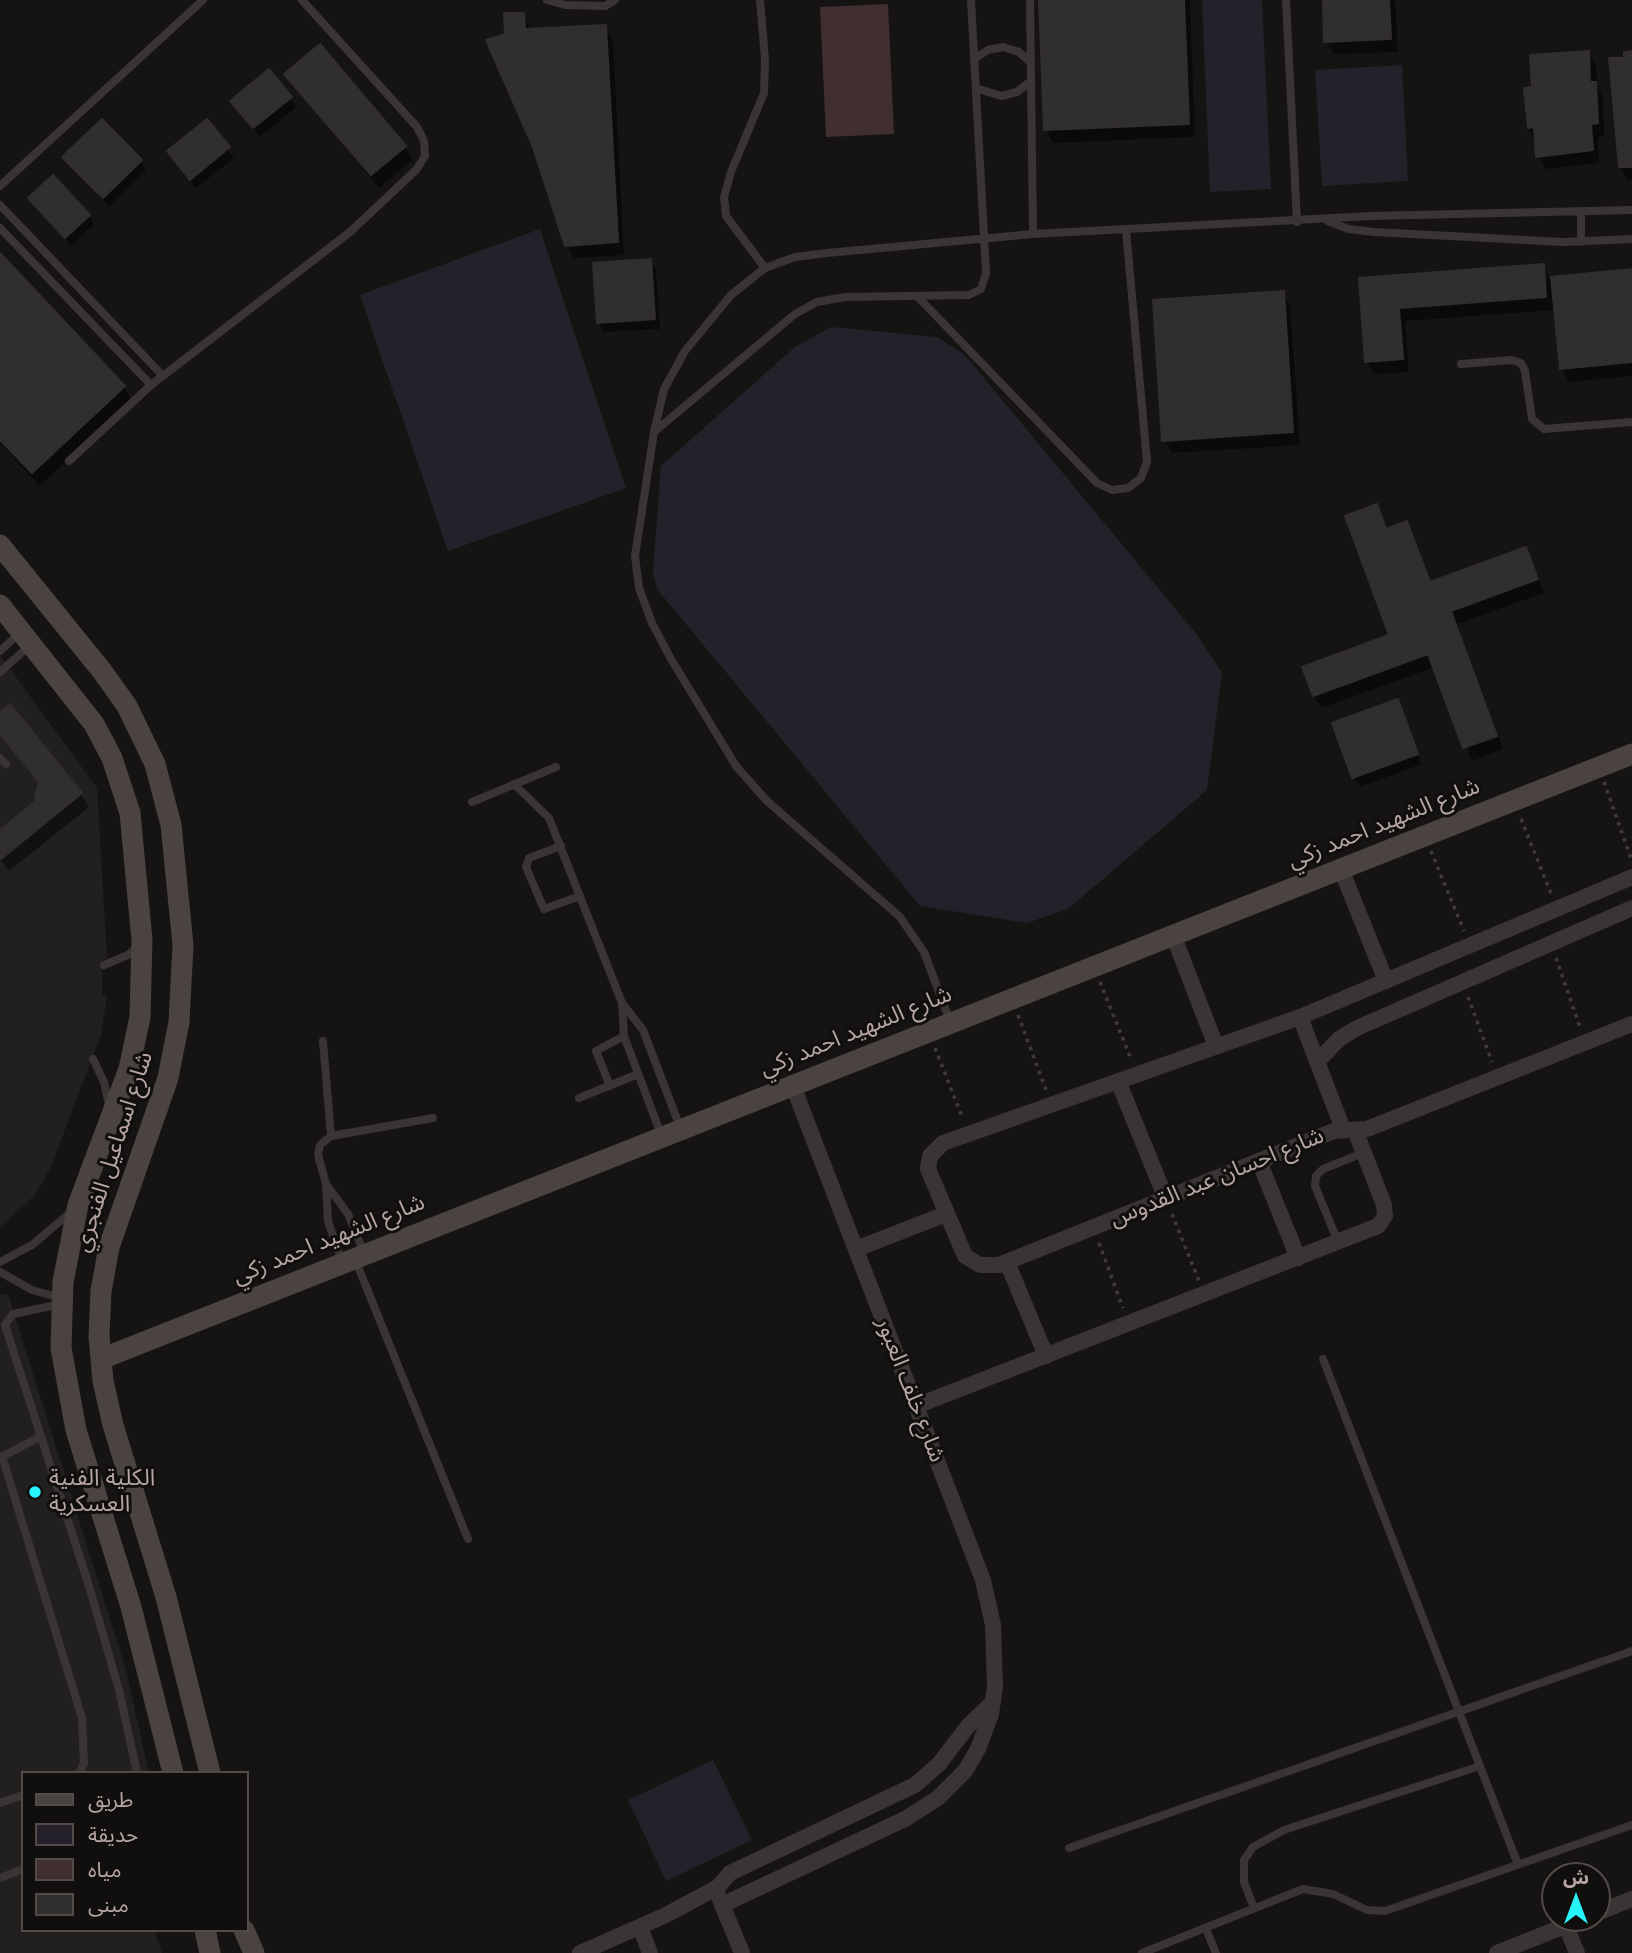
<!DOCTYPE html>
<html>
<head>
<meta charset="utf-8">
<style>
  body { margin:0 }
  #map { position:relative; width:1632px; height:1953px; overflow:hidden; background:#151413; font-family:"Space Grotesk","Noto Sans Arabic",sans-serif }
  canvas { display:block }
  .legend { position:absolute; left:21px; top:1771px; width:228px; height:161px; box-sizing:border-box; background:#100f0e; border:2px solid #524b4a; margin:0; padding:9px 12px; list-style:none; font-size:21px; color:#b6a5a4 }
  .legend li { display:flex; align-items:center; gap:14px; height:35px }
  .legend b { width:35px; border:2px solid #524b4a }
  .north { position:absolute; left:1541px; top:1862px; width:70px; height:70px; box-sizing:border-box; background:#100f0e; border:2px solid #524b4a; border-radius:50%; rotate:0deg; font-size:19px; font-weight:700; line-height:28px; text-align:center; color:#b6a5a4 }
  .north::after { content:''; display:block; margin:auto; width:24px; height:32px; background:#26f4f9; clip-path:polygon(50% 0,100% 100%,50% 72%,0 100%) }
</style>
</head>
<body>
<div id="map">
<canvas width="1632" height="1953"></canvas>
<ul class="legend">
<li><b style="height:9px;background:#4a4342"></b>طريق</li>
<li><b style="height:19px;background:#25212a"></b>حديقة</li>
<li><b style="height:19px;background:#402e31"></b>مياه</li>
<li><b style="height:19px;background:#312f2e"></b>مبنى</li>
</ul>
<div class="north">ش</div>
</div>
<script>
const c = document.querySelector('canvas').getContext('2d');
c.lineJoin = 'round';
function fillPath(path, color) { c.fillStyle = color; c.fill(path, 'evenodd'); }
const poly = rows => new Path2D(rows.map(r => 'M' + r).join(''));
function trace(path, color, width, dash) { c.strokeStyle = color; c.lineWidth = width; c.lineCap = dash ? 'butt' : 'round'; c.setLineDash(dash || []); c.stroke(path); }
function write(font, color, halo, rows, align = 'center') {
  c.font = font + ' "Space Grotesk","Noto Sans Arabic",sans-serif'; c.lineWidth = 6; c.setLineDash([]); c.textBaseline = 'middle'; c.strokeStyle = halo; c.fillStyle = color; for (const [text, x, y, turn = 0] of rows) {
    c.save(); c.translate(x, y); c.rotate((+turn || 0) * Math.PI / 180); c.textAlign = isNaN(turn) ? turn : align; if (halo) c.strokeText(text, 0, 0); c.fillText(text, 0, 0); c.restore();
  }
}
fillPath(poly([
  [0,655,97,788,107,958,102,959,102,995,107,996,101,1035,50,1169,34,1196,0,1227],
  [8,1294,126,1670,149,1773,23,1773,23,1930,154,1930,162,1953,0,1953,0,1295]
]), '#22201f');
fillPath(poly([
  [1202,0,1262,0,1271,189,1210,192],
  [1402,65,1408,181,1322,186,1315,70],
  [540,229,626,488,448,551,360,295],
  [831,327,937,337,964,354,1198,636,1222,673,1207,790,1068,909,1027,923,920,906,657,589,653,572,661,466,795,347],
  [713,1760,752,1840,666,1881,628,1800]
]), '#25212a');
fillPath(poly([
  [888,4,894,134,826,137,820,7]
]), '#402e31');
fillPath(poly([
  [1041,0,1190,0,1195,137,1053,143,1046,129],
  [1324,0,1395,0,1398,52,1334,54,1326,41],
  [523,14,531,30,605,27,613,41,624,255,574,258,567,245,506,35],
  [1588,53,1596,66,1597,87,1603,97,1604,136,1598,137,1599,163,1545,169,1529,127,1534,88],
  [1632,53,1632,180,1628,180,1620,167,1625,60],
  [287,74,405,147,412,160,379,188],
  [290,98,296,107,260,137,232,101],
  [207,122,234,158,196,188,169,152],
  [64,157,141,161,146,171,109,207],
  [30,199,89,216,94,225,71,246],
  [0,256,124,387,131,400,40,486,0,443],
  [650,261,656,270,660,329,604,332,599,322],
  [1543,266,1550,279,1632,271,1632,376,1569,382,1562,369,1556,310,1405,321,1409,372,1374,374,1367,361,1360,280],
  [1283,293,1290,306,1300,445,1172,453,1164,440],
  [1376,507,1387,530,1406,523,1432,584,1525,550,1533,563,1544,593,1457,624,1503,749,1472,761,1435,667,1322,708,1314,695,1391,636],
  [1397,701,1422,764,1360,787,1354,777],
  [0,715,81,794,89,807,9,871,0,859,0,832,39,801,40,785,0,735]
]), '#0007');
const building = poly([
  [1039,0,1184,0,1189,124,1044,130,1039,0],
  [1323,0,1389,0,1391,39,1324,42,1323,0],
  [504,13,524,13,525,29,606,25,618,242,565,246,533,147,486,40,505,34,504,13],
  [320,44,406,146,371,175,284,74,320,44],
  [1589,51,1590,82,1596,82,1598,123,1591,124,1593,150,1536,157,1534,127,1528,128,1524,88,1532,87,1530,55,1589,51],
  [1632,51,1632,167,1619,167,1609,58,1624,58,1624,52,1632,51],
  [269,69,292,97,253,128,230,101,269,69],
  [102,119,142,160,103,198,62,157,102,119],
  [207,119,230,147,190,180,167,151,207,119],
  [53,175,90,215,65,238,28,198,53,175],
  [0,253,125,386,32,473,0,440,0,253],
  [651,259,655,319,597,323,593,263,651,259],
  [1544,264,1546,297,1399,308,1403,359,1365,362,1359,278,1544,264],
  [1632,269,1632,362,1560,369,1551,277,1632,269],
  [1284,291,1293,432,1162,441,1153,300,1284,291],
  [1377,504,1386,529,1407,521,1430,582,1526,547,1538,579,1451,611,1497,736,1463,748,1428,654,1313,696,1302,667,1389,635,1345,516,1377,504],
  [1398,699,1418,754,1352,778,1332,723,1398,699],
  [10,704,82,793,1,859,0,830,37,800,35,797,39,782,0,734,0,712,10,704]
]);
fillPath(building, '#312f2e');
trace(building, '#312e2d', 2);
trace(poly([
  [1604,782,1632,861],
  [1521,819,1552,896],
  [1431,851,1464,931],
  [1556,958,1580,1027],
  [1100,982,1131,1059],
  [1468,997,1492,1062],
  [1018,1015,1046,1090],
  [935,1048,963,1119],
  [1172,1214,1199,1281],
  [1099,1243,1123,1308]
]), '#413a3a', 3.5, [3.5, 5]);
trace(poly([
  [547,0,565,5,605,6,615,0],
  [760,0,765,59,764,93,731,172,724,197,726,216,765,268],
  [1030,0,1033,234],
  [1286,0,1297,222],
  [974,59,988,50,1003,47,1019,52,1031,63],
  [976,88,1001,96,1017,92,1031,81],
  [0,186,203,0],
  [0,205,163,376],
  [1581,211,1581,242],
  [1328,221,1348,229,1374,232,1563,242,1632,239],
  [0,228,151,385],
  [917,296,1097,483,1112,490,1128,488,1141,478,1147,462,1126,230],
  [1461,364,1512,360,1521,363,1525,371,1532,419,1544,429,1632,422],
  [654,432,795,314,817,302,845,297,969,295,981,289,986,273,971,0],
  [69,461,151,385,350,232,416,170,425,156,424,141,417,127,302,0],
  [0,651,21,632],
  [0,672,29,646],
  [0,758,6,764],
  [514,784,549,818,622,1003,643,1030,680,1127],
  [472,802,556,767],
  [561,846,529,858,526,867,544,909,580,896],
  [104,965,128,955,138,946],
  [622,1003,624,1036,662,1137],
  [950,1021,924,952,900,917,767,801,736,766,671,659,652,623,639,588,635,556,654,432,664,389,685,351,731,295,765,268,795,257,827,253,1033,234,1370,216,1632,210],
  [323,1041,331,1136],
  [93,1059,104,1082,109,1105],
  [610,1086,596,1051,624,1036],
  [579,1098,638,1074],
  [326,1184,348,1214,365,1255],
  [1338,1242,1315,1186,1316,1176,1323,1169,1363,1153],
  [355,1259,468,1539],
  [0,1262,32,1245,71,1212],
  [342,1262,328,1221,326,1184,318,1155,320,1145,331,1136,433,1118],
  [0,1272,32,1290,61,1298],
  [61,1304,13,1314,5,1325,89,1586,119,1690,137,1773],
  [1323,1359,1517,1862],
  [2,1456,82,1718,84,1764,79,1773],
  [0,1458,39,1437],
  [0,1803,23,1795],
  [1069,1848,1632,1651],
  [0,1878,23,1869],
  [1254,1908,1244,1882,1244,1860,1253,1847,1284,1830,1480,1766],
  [1206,1929,1216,1953],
  [1142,1953,1303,1889,1333,1894,1367,1910,1385,1911,1632,1825]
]), '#3a3534', 8);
trace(poly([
  [1341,869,1386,981],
  [1632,877,1300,1017,943,1143,930,1156,928,1169,965,1256,980,1265,999,1265,1334,1131,1367,1129,1632,1024],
  [1173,935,1216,1046],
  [1300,1017,1343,1129],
  [1317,1062,1339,1039,1357,1028,1632,908],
  [1118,1081,1166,1199],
  [1259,1161,1298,1258],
  [856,1249,946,1214],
  [1007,1262,1046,1356],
  [916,1406,1378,1226,1385,1216,1384,1205,1355,1130],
  [719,1897,742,1953],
  [722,1905,905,1819,938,1798,965,1771,978,1749,991,1714,995,1687,993,1625,983,1580,793,1086],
  [1597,1913,1632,1899],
  [1566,1926,1577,1953],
  [640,1927,650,1953],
  [580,1953,666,1915,718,1887,730,1873,915,1785,939,1764,968,1726,993,1702],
  [1497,1953,1585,1918]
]), '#3a3534', 16);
trace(poly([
  [0,545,102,671,127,706,155,764,171,825,183,945,179,1022,168,1078,109,1247,101,1291,99,1336,103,1381,113,1425,166,1597,210,1773],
  [0,605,94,724,112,758,130,813,142,940,140,1017,129,1069,78,1205,63,1282,61,1348,76,1430,131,1607,173,1773],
  [101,1359,1632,754],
  [205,1930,210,1953],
  [244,1930,254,1953]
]), '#4a4342', 21);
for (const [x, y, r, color] of [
  [35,1492,7,"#26f4f9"]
]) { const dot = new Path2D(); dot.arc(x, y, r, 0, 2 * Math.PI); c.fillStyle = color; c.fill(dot); trace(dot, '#100f0e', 2.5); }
write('23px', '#b6a5a4', '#100f0e', [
  ["شارع الشهيد احمد زكي",1384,824,-22],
  ["شارع الشهيد احمد زكي",856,1032,-22],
  ["شارع اسماعيل الفنجري",114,1152,-72],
  ["شارع احسان عبد القدوس",1217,1178,-22],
  ["شارع الشهيد احمد زكي",329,1240,-22],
  ["شارع خلف العبور",910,1390,69]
]);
write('23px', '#b6a5a4', '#100f0e', [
  ["الكلية الفنية",49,1479],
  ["العسكرية",49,1505]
], 'left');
</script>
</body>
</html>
